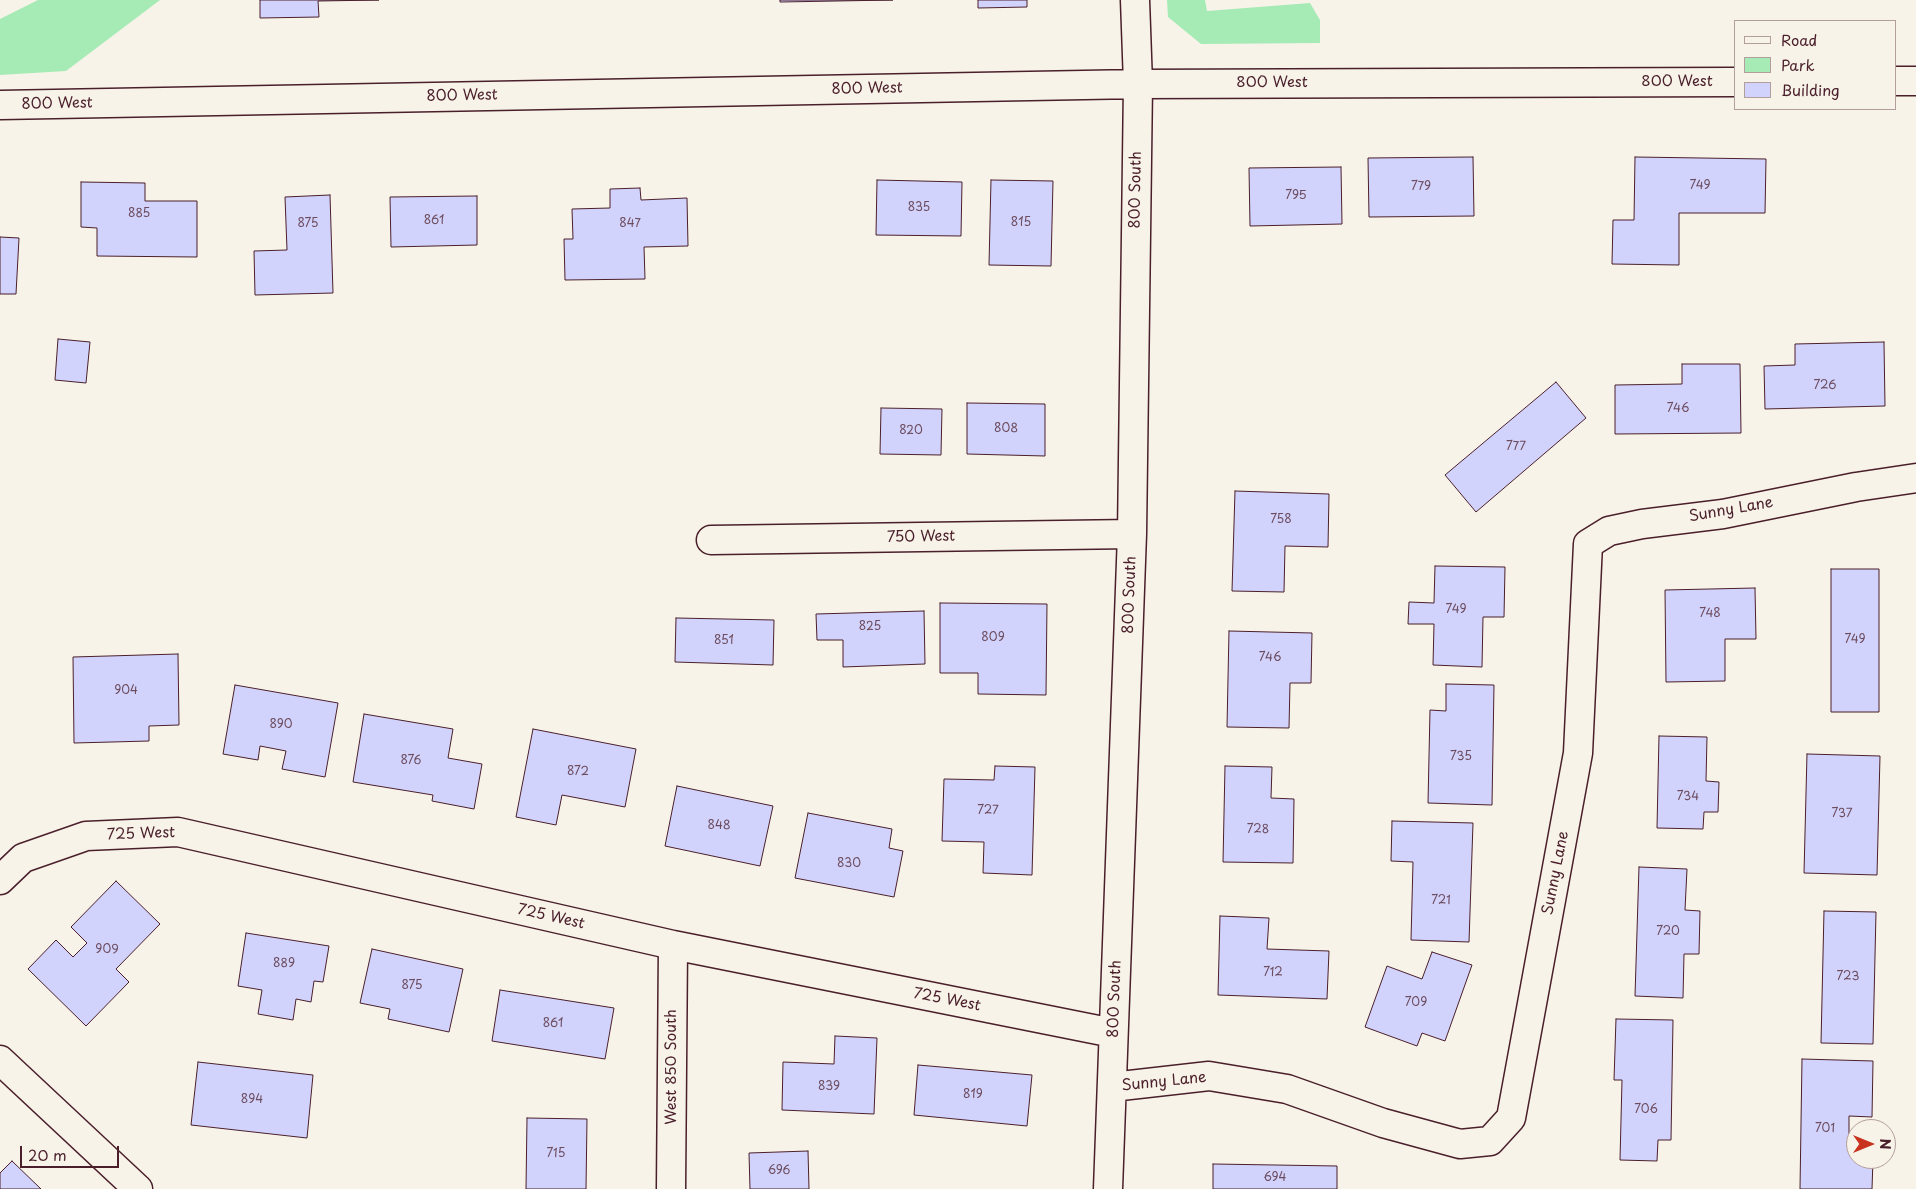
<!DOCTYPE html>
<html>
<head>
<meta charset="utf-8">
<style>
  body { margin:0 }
  #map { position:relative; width:1916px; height:1189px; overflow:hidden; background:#f7f3e8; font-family:"Playpen Sans",sans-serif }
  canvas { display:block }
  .legend { position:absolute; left:1734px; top:20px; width:162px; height:90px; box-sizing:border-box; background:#f7f3e8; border:1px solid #b29e9c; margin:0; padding:6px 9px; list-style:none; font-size:15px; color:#4a1f2b }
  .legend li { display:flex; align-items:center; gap:10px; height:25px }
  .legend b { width:25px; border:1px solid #b29e9c }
  .north { position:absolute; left:1846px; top:1119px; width:50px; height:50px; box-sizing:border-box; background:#f7f3e8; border:1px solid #b29e9c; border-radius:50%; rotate:90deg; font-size:14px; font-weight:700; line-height:20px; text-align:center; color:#4a1f2b }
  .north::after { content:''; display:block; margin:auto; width:18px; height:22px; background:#c8321e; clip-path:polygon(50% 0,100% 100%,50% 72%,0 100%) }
  .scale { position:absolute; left:20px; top:1146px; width:99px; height:22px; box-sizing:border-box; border:2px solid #4a1f2b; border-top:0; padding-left:6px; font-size:15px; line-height:18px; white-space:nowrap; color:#4a1f2b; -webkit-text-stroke:4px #f7f3e8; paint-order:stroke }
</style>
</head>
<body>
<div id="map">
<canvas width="1916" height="1189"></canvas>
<ul class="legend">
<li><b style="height:6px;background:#f7f3e8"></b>Road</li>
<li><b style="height:14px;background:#a6ebb6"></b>Park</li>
<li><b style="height:14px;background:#d2d3fc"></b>Building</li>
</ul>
<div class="north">N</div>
<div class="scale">20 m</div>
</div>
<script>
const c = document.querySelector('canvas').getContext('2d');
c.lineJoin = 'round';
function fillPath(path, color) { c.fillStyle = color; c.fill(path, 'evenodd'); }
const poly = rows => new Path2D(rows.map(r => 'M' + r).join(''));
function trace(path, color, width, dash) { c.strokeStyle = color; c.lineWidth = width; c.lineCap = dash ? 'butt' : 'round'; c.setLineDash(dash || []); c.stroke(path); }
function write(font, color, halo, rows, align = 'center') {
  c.font = font + ' "Playpen Sans",sans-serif'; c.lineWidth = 4; c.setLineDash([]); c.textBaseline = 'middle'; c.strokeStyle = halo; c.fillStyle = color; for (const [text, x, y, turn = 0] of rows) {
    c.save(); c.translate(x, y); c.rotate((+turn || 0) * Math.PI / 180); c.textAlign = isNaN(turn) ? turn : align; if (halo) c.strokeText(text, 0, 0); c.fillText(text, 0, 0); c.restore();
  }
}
fillPath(poly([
  [38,0,160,0,66,71,0,75,0,19],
  [1167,0,1205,0,1207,11,1310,3,1320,20,1320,43,1201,44,1168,17]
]), '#a6ebb6');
const building = poly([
  [260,0,379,0,318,1,319,17,260,18,260,0],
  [780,0,893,0,780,2,780,0],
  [978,0,1027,0,1027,7,978,8,978,0],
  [1473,157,1474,216,1369,217,1368,158,1473,157],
  [1635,157,1766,159,1765,213,1679,213,1679,265,1612,264,1613,220,1634,220,1635,157],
  [1341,167,1342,224,1250,226,1249,168,1341,167],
  [877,180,962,182,961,236,876,235,877,180],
  [991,180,1053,181,1051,266,989,265,991,180],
  [81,182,145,183,145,201,197,201,197,257,97,256,97,228,81,227,81,182],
  [640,188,641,200,687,198,688,246,644,247,645,279,565,280,564,239,573,239,572,209,610,208,610,189,640,188],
  [330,195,333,293,255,295,254,251,287,250,285,197,330,195],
  [477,196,477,245,391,247,390,197,477,196],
  [0,237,19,238,16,294,0,294,0,237],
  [58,339,90,342,86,383,55,380,58,339],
  [1884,342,1885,406,1765,409,1764,366,1795,365,1795,344,1884,342],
  [1682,364,1740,364,1741,433,1615,434,1615,385,1682,384,1682,364],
  [1556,382,1586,418,1476,512,1445,475,1556,382],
  [967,403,1045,404,1045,456,967,454,967,403],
  [881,408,942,409,941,455,880,454,881,408],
  [1235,491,1329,494,1328,547,1285,546,1284,592,1232,591,1235,491],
  [1435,566,1505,567,1504,617,1483,617,1482,667,1433,665,1434,624,1408,624,1409,602,1434,603,1435,566],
  [1831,569,1879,569,1879,712,1831,712,1831,569],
  [1755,588,1756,639,1725,639,1725,681,1666,682,1665,590,1755,588],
  [940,603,1047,604,1046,695,978,694,978,673,940,673,940,603],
  [924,611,925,664,843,667,843,640,817,640,816,614,924,611],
  [676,618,774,620,773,665,675,662,676,618],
  [1229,631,1312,633,1311,683,1290,683,1289,728,1227,727,1229,631],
  [178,654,179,725,149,726,149,741,74,743,73,657,178,654],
  [1446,684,1494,685,1492,805,1428,803,1430,710,1446,711,1446,684],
  [235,685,338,703,325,777,282,769,286,751,260,746,258,760,223,754,235,685],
  [364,714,453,729,448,758,482,764,474,809,432,801,433,795,353,782,364,714],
  [533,729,636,749,625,807,562,795,556,825,516,817,533,729],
  [1659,736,1707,737,1706,781,1719,782,1718,812,1704,812,1703,829,1657,828,1659,736],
  [1807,754,1880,756,1877,875,1804,873,1807,754],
  [995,766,1035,767,1032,875,983,873,984,842,942,841,944,779,994,780,995,766],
  [1225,766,1272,767,1271,798,1294,799,1293,863,1223,862,1225,766],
  [677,786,773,806,760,866,665,846,677,786],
  [808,813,892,829,889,848,903,851,894,897,795,878,808,813],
  [1392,821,1473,823,1469,942,1411,940,1413,862,1391,861,1392,821],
  [1639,867,1687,869,1685,910,1700,911,1699,954,1684,954,1683,998,1635,996,1639,867],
  [116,881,160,924,116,969,129,982,86,1026,28,969,56,940,73,957,87,943,71,927,116,881],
  [1824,911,1876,912,1873,1044,1821,1043,1824,911],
  [1220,916,1269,918,1267,949,1329,951,1327,999,1218,995,1220,916],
  [246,933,329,946,323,982,314,981,311,1002,296,999,293,1020,258,1014,262,990,238,986,246,933],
  [372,949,463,969,449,1032,388,1019,390,1009,360,1003,372,949],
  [1432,952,1472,965,1445,1041,1422,1033,1417,1046,1365,1027,1387,966,1422,979,1432,952],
  [500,990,614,1008,605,1059,492,1041,500,990],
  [1616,1019,1673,1020,1671,1140,1658,1140,1657,1161,1620,1160,1622,1080,1614,1080,1616,1019],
  [835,1036,877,1038,874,1114,782,1110,783,1062,834,1064,835,1036],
  [1802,1059,1873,1061,1872,1117,1849,1116,1849,1141,1856,1141,1856,1159,1873,1159,1872,1189,1800,1189,1802,1059],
  [198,1062,313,1075,307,1138,191,1125,198,1062],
  [918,1065,1032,1075,1027,1126,914,1115,918,1065],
  [527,1118,587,1119,586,1189,526,1189,527,1118],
  [808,1151,809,1189,750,1189,749,1153,808,1151],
  [12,1161,41,1189,0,1189,0,1173,12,1161],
  [1213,1164,1337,1166,1337,1189,1213,1189,1213,1164]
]);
fillPath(building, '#d2d3fc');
trace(building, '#4a1f2b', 1);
const minor = poly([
  [1895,81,1916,81],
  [0,105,1138,84,1735,82],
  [711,540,1132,534],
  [0,880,23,858,86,836,178,832,673,945,1113,1033],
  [0,1060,138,1189],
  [1112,1087,1209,1076,1287,1089,1383,1123,1460,1144,1490,1141,1511,1118,1578,753,1588,544,1609,531,1642,524,1723,514,1856,487,1916,478],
  [671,1189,673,945],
  [1108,1189,1132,534,1138,84,1135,0]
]);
trace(minor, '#4a1f2b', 31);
trace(minor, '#f7f3e8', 28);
write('12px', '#6c4c5f', null, [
  ["749",1700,186],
  ["779",1421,187],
  ["795",1296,196],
  ["835",919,208],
  ["885",139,214],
  ["861",434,221],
  ["815",1021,223],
  ["875",308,224],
  ["847",630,224],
  ["726",1825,386],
  ["746",1678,409],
  ["808",1006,429],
  ["820",911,431],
  ["777",1516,447],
  ["758",1281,520],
  ["749",1456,610],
  ["748",1710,614],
  ["825",870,627],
  ["809",993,638],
  ["749",1855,640],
  ["851",724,641],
  ["746",1270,658],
  ["904",126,691],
  ["890",281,725],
  ["735",1461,757],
  ["876",411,761],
  ["872",578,772],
  ["734",1688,797],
  ["727",988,811],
  ["737",1842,814],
  ["848",719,826],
  ["728",1258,830],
  ["830",849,864],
  ["721",1441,901],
  ["720",1668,932],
  ["909",107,950],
  ["889",284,964],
  ["712",1273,973],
  ["723",1848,977],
  ["875",412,986],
  ["709",1416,1003],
  ["861",553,1024],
  ["839",829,1087],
  ["819",973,1095],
  ["894",252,1100],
  ["706",1646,1110],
  ["701",1825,1129],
  ["715",556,1154],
  ["696",779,1171],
  ["694",1275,1178]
]);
write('15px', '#4a1f2b', '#f7f3e8', [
  ["800 West",1677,82],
  ["800 West",1272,83],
  ["800 West",867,89,-1],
  ["800 West",462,96,-1],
  ["800 West",57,104,-1],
  ["800 South",1136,190,-89],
  ["Sunny Lane",1731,510,-10],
  ["750 West",921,537,-1],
  ["800 South",1130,595,-88],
  ["725 West",141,834,-2],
  ["Sunny Lane",1556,873,-79],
  ["725 West",551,917,13],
  ["800 South",1115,999,-88],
  ["725 West",947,1000,11],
  ["West 850 South",672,1067,-90],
  ["Sunny Lane",1164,1082,-6]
]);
</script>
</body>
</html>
